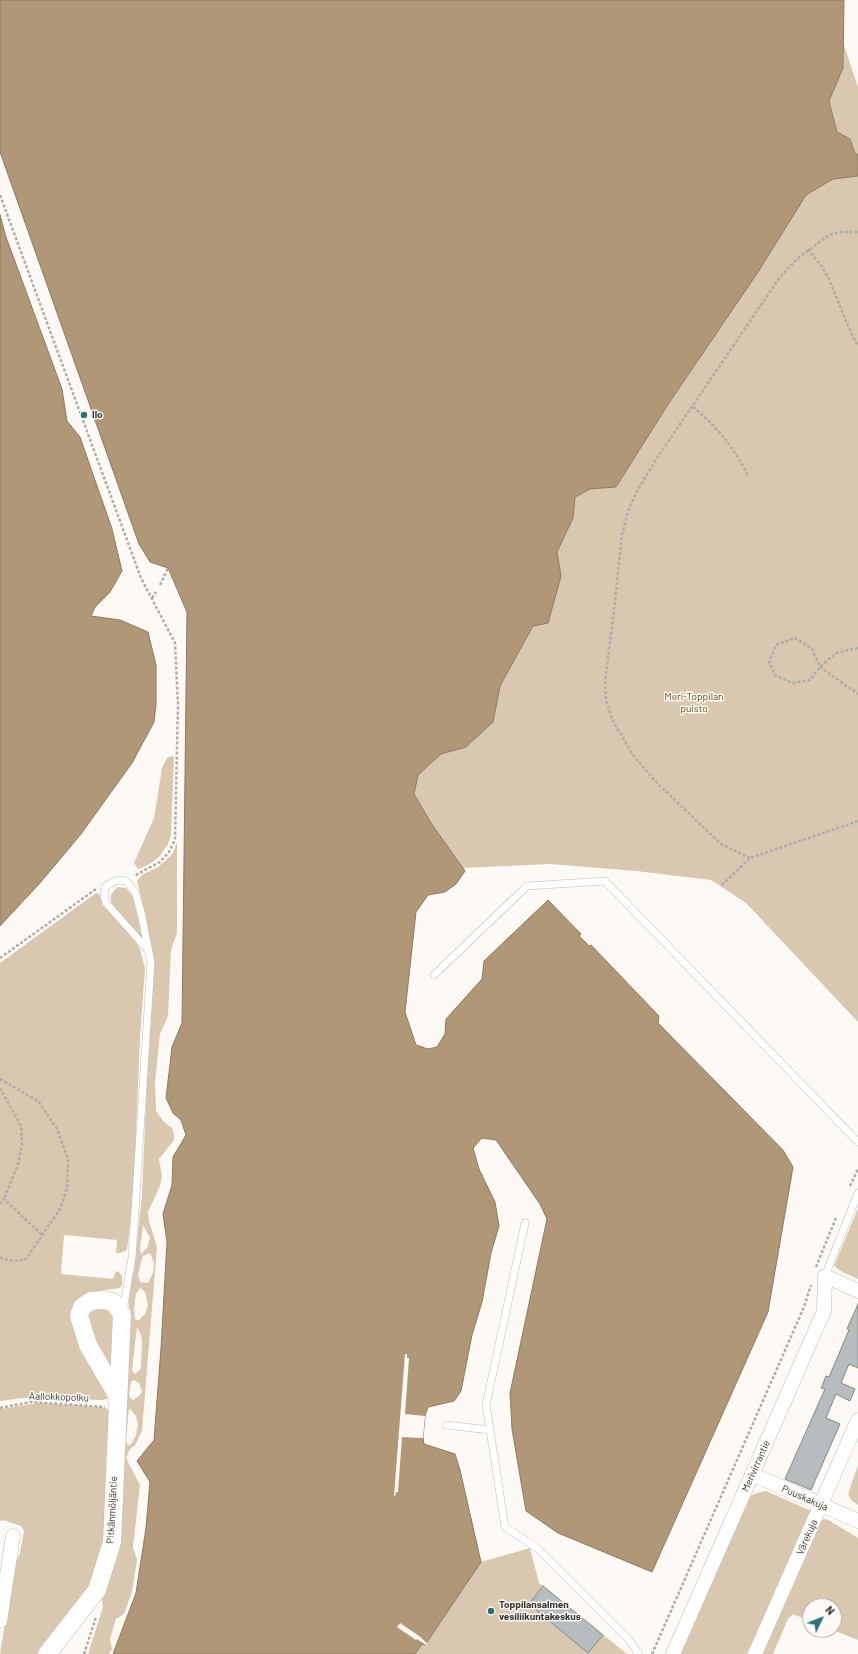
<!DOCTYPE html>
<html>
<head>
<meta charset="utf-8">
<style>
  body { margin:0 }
  #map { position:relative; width:858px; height:1654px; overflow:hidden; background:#fdfaf5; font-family:Barlow,sans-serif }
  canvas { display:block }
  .north { position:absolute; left:802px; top:1598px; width:40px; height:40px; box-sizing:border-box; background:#fdfaf5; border:1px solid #adaba7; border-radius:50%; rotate:47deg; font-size:11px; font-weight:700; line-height:16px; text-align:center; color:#363533 }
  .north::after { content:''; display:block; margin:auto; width:14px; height:18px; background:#287278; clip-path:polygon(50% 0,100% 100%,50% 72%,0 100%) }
</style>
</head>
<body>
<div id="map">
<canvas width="858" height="1654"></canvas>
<div class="north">N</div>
</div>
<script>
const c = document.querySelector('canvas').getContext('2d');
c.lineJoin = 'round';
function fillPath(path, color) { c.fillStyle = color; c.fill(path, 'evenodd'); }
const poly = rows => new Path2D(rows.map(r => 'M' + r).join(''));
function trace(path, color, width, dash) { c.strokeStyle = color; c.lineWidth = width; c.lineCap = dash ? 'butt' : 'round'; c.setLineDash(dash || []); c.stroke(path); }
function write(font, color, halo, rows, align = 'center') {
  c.font = font + ' Barlow,sans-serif'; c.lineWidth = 3; c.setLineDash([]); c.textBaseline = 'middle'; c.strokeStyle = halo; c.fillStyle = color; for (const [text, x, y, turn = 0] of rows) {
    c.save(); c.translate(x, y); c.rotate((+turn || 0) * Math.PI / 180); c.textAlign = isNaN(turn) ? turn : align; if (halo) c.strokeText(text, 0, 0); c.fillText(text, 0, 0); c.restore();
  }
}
fillPath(poly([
  [844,45,858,87,858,154,855,154,850,139,837,132,829,101,843,68],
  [858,176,858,1022,746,903,711,880,636,871,550,864,463,868,431,823,414,794,418,775,441,754,466,747,493,722,500,686,561,576,557,552,573,518,575,497,590,489,616,487,667,406,758,272,806,195,833,179],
  [172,756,174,757,171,835,168,844,159,857,150,864,138,869,134,863,154,818,162,768,167,758],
  [177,842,177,933,171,950,168,1016,160,1034,155,1082,156,1111,164,1122,172,1128,174,1134,174,1140,159,1159,162,1176,160,1186,148,1212,149,1221,157,1247,142,1431,135,1445,130,1449,126,1458,140,1485,133,1547,137,1560,132,1592,124,1614,116,1619,110,1639,112,1649,109,1654,88,1654,103,1607,101,1595,116,1521,130,1286,134,1269,142,1194,149,1034,151,944,145,913,137,881,142,875,158,867,166,860,173,853],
  [143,1225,150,1238,147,1248,141,1254,140,1249],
  [150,1253,154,1263,153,1273,148,1283,140,1282,138,1275,142,1258,143,1256],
  [140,1288,145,1292,148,1305,145,1314,139,1320,137,1320,135,1319,134,1310,136,1294],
  [137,1327,141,1335,142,1342,141,1369,135,1374,132,1370],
  [134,1380,139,1383,142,1391,140,1395,133,1400,130,1398,129,1394,131,1382],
  [129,1408,136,1416,138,1424,136,1435,132,1443,128,1446,126,1440],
  [117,887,126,888,133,897,143,940,114,907,111,901,111,895],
  [96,893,99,894,104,906,112,915,131,934,140,949,145,968,140,1037,133,1202,127,1250,120,1253,116,1253,117,1240,64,1235,61,1274,113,1279,115,1273,118,1271,122,1276,122,1285,120,1288,98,1291,82,1297,72,1308,71,1322,78,1340,108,1393,107,1399,102,1400,24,1398,0,1401,0,963],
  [858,1208,858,1279,842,1272,834,1266],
  [107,1308,115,1317,111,1370,90,1334,86,1319,90,1313,95,1309],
  [38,1403,100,1407,106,1408,109,1411,103,1541,92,1586,40,1654,0,1654,14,1568,20,1553,24,1531,21,1526,3,1520,0,1521,0,1409],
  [858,1465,858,1505,851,1500,848,1494],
  [766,1491,811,1511,747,1654,680,1654,748,1498,754,1494],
  [825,1519,830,1521,858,1538,858,1640,833,1630,834,1630,834,1606,810,1606,810,1621,793,1614,788,1619,773,1654,760,1654,821,1520],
  [530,1548,539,1583,627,1654,378,1654,481,1562]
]), '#d9c7b0');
const water = poly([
  [0,0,844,0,843,68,829,101,837,132,850,139,855,154,858,154,858,176,833,179,806,195,758,272,667,406,616,487,590,489,575,497,573,518,557,552,561,576,548,623,533,626,500,686,493,722,466,747,441,754,418,775,414,794,431,823,465,871,456,884,445,892,428,895,416,912,405,1012,416,1045,428,1049,437,1047,445,1034,446,1019,482,979,484,961,548,900,581,934,579,936,589,946,591,945,659,1016,658,1023,783,1150,793,1167,768,1312,652,1572,558,1533,526,1511,512,1429,510,1393,547,1219,540,1204,496,1140,482,1138,473,1148,479,1169,495,1202,499,1226,491,1253,482,1302,472,1335,461,1391,454,1401,428,1407,425,1416,423,1438,424,1444,455,1454,460,1470,481,1562,425,1645,422,1644,415,1654,113,1654,136,1593,146,1528,150,1482,137,1461,154,1440,161,1348,167,1242,163,1214,172,1185,173,1157,186,1135,181,1120,173,1113,166,1098,172,1047,182,1023,187,612,168,568,150,562,139,544,0,152,0,0],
  [0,215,6,237,62,389,67,421,80,437,112,529,122,571,110,592,95,607,91,616,120,620,148,632,156,665,156,704,154,722,132,763,81,834,40,883,0,926,0,215]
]);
fillPath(water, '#af9778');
trace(water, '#8b7a63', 1);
fillPath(poly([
  [405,1354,407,1354,407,1358,409,1358,405,1414,425,1416,423,1438,402,1437,398,1492,396,1492,395,1496,394,1496],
  [400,1623,419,1636,427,1643,426,1645,417,1639,416,1640,397,1627]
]), '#fdfaf5');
const building = poly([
  [858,1304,858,1368,849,1364,841,1383,855,1389,850,1401,836,1394,826,1418,840,1424,811,1490,785,1479,825,1389,821,1388,826,1376,829,1377,849,1330,847,1329,858,1304],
  [543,1586,603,1635,588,1653,529,1604,543,1586]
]);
fillPath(building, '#b7bdbe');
trace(building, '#838989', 1);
const service = poly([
  [434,975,527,886,605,881,858,1142],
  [825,1276,858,1193],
  [123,1311,132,1257,151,962,141,912,135,892,126,881,117,880,106,886,104,893,106,903,148,950],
  [446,1425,490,1430,505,1527,537,1548,629,1640,639,1654],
  [490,1430,486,1405,525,1223]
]);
const minor = poly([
  [752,1474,858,1521],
  [0,1621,13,1536],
  [673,1654,824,1311,825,1276,858,1291],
  [755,1654,858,1420]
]);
const tertiary = poly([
  [47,1654,97,1590,112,1542,122,1314,113,1302,102,1300,91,1301,82,1307,79,1316,88,1345,117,1395]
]);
trace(service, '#bebbb6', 8);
trace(minor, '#bebbb6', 15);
trace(tertiary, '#bebbb6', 19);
trace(poly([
  [0,195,141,578,175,643,178,705,175,839,169,852,160,862,134,876],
  [808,249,822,267,828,277,851,333,858,346],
  [693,407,709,421,726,440,739,459,749,477],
  [160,585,168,568],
  [152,598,156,592],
  [858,648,836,653,820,667,810,680,793,683,776,676,769,662,776,645,795,638,812,649,820,667,858,694],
  [750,858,721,844,655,781,633,755,613,721,606,701,605,681,614,610,622,535,628,511,637,491,657,458,780,277,797,259,829,235,840,232,858,232],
  [722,885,750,858,858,821],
  [0,958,96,889],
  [0,1079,38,1101,57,1129,68,1159,67,1189,60,1209,26,1259,15,1261,0,1258],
  [0,1088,21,1126,22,1145,18,1164,4,1199],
  [850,1186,858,1169],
  [0,1204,4,1199,42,1235],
  [816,1267,836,1218],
  [0,1408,31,1402,105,1407],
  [84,1654,96,1617],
  [652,1654,804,1307,811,1285]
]), '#afada9', 2.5, [3, 2]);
trace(service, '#fff', 7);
trace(minor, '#fff', 14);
trace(tertiary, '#fff', 18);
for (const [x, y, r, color] of [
  [84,415,4,"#287278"],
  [491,1611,4,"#287278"]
]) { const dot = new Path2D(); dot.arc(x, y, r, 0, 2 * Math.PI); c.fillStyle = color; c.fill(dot); trace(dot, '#fdfaf5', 1.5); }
write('bold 10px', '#363533', '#fdfaf5', [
  ["Ilo",92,415],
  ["Toppilansalmen",499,1605],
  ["vesiliikuntakeskus",499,1617]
], 'left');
write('10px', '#634308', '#fdfaf5', [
  ["Meri-Toppilan",694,697],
  ["puisto",694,709]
]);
write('10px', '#363533', '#fdfaf5', [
  ["Aallokkopolku",59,1397,2],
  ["Merivirrantie",756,1466,-66],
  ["Puuskakuja",805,1498,24],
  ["Pitkänmöljäntie",112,1510,-87],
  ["Värekuja",807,1537,-66]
]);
</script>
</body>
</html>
